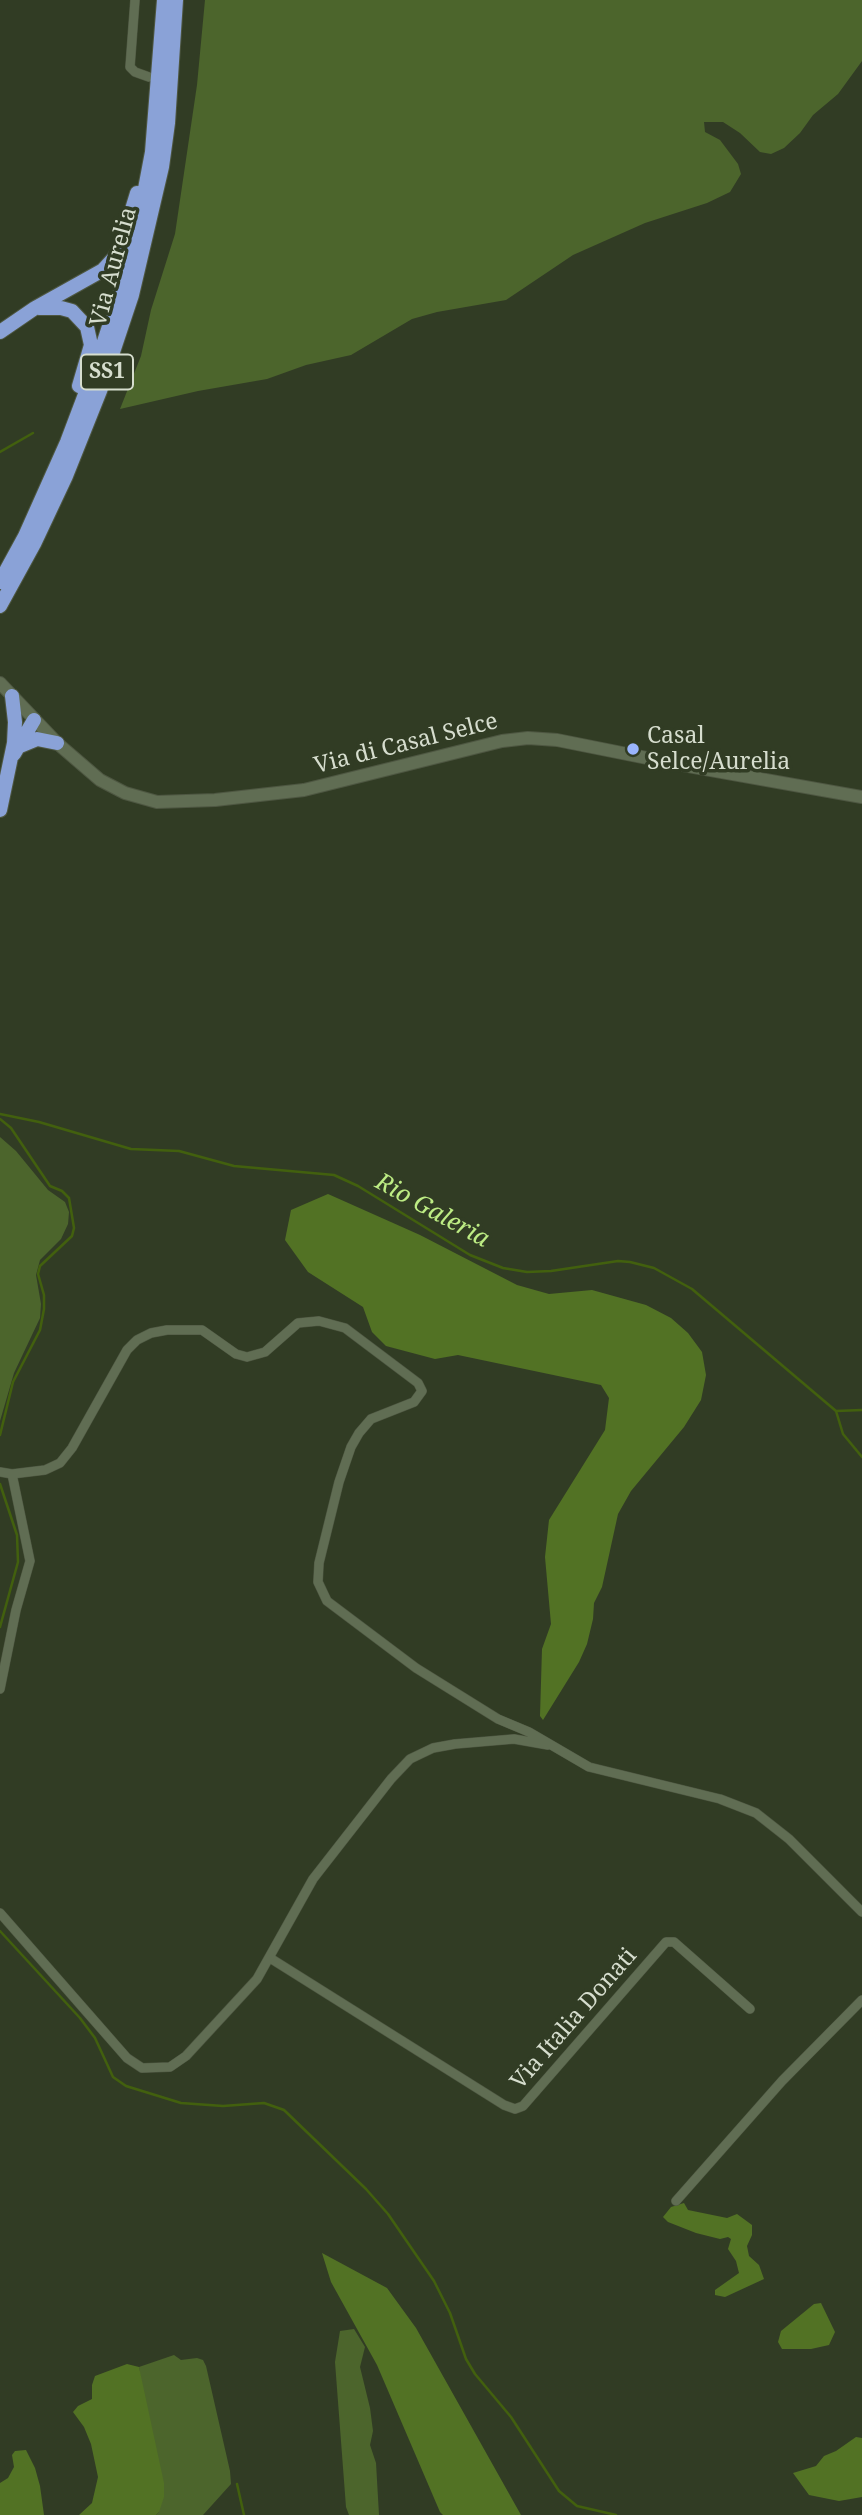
<!DOCTYPE html>
<html>
<head>
<meta charset="utf-8">
<style>
  body { margin:0 }
  canvas { display:block; background:#313c24 }
</style>
</head>
<body>
<canvas width="862" height="2515"></canvas>
<script>
const c = document.querySelector('canvas').getContext('2d');
c.lineJoin = 'round';
function fillPath(path, color) { c.fillStyle = color; c.fill(path, 'evenodd'); }
const poly = rows => new Path2D(rows.map(r => 'M' + r).join(''));
function trace(path, color, width, dash) { c.strokeStyle = color; c.lineWidth = width; c.lineCap = dash ? 'butt' : 'round'; c.setLineDash(dash || []); c.stroke(path); }
function write(font, color, halo, rows, align = 'center') {
  c.font = font + ' "Noto Serif",serif'; c.lineWidth = 7; c.setLineDash([]); c.textBaseline = 'middle'; c.strokeStyle = halo; c.fillStyle = color; for (const [text, x, y, turn = 0] of rows) {
    c.save(); c.translate(x, y); c.rotate((+turn || 0) * Math.PI / 180); c.textAlign = isNaN(turn) ? turn : align; if (halo) c.strokeText(text, 0, 0); c.fillText(text, 0, 0); c.restore();
  }
}
fillPath(poly([
  [205,0,862,0,862,61,838,94,813,115,800,133,784,148,771,154,760,152,740,133,723,122,704,122,705,132,720,140,738,164,741,174,730,192,707,203,645,223,573,255,506,300,437,312,412,319,351,355,306,365,267,379,198,391,120,409,141,356,151,310,175,234,197,85],
  [0,1137,16,1151,48,1190,65,1202,69,1212,68,1224,61,1239,40,1260,36,1275,41,1304,40,1318,14,1373,0,1421],
  [354,2329,365,2347,360,2367,370,2408,373,2431,370,2445,376,2463,379,2515,349,2515,346,2507,335,2362,340,2331],
  [174,2355,181,2360,197,2358,203,2360,206,2366,230,2471,231,2484,203,2515,156,2515,159,2512,139,2367]
]), '#4c652c');
fillPath(poly([
  [328,1194,420,1235,517,1285,549,1294,592,1290,646,1305,671,1318,688,1333,702,1352,706,1375,701,1400,684,1427,631,1491,618,1514,602,1587,594,1603,593,1619,587,1644,579,1662,543,1720,540,1716,542,1649,551,1624,545,1557,549,1520,605,1430,609,1398,601,1385,458,1355,435,1359,386,1346,372,1332,363,1307,308,1272,285,1240,291,1210],
  [684,2203,688,2210,727,2218,737,2214,752,2225,752,2235,747,2246,749,2256,759,2265,764,2279,725,2297,715,2295,715,2290,739,2273,736,2261,728,2249,731,2239,728,2237,720,2239,696,2233,668,2222,663,2217,671,2207],
  [322,2253,387,2288,416,2328,521,2515,443,2515,440,2512,377,2365,331,2282],
  [821,2303,835,2332,829,2345,811,2349,782,2349,778,2342,781,2331,814,2304],
  [127,2364,139,2367,164,2483,164,2497,159,2512,156,2515,79,2515,92,2503,98,2477,91,2444,84,2427,73,2412,78,2406,92,2399,92,2385,95,2376],
  [856,2437,862,2438,862,2497,839,2501,809,2495,793,2473,816,2466,824,2456,836,2451],
  [26,2450,35,2468,40,2486,44,2515,0,2515,0,2483,8,2478,14,2467,12,2455,15,2451]
]), '#527224');
trace(poly([
  [0,452,33,433],
  [0,1114,39,1122,131,1149,179,1151,234,1166,334,1175,358,1186,470,1255,503,1268,527,1272,551,1271,618,1261,630,1262,654,1268,692,1289,836,1411,843,1434,862,1457],
  [0,1119,11,1128,50,1186,62,1191,69,1198,74,1228,72,1236,40,1266,38,1274,44,1295,44,1309,40,1330,13,1382,0,1435],
  [836,1411,862,1410],
  [0,1484,17,1535,18,1562,0,1627],
  [0,1931,80,2018,95,2038,113,2077,126,2086,181,2103,223,2106,264,2103,284,2110,366,2189,388,2214,434,2281,450,2313,466,2359,475,2374,511,2417,559,2491,577,2506,616,2515],
  [237,2484,244,2515]
]), '#42600e', 2.5);
const minor = poly([
  [135,0,130,67,135,72,149,77],
  [0,1472,12,1474,45,1470,60,1463,72,1448,127,1350,137,1340,151,1333,167,1330,202,1330,236,1354,247,1357,265,1352,298,1323,319,1321,345,1328,418,1383,422,1391,414,1402,371,1419,359,1433,351,1447,339,1482,319,1563,318,1582,327,1601,416,1668,498,1719,529,1732,589,1767,720,1799,756,1813,789,1839,862,1912],
  [0,1689,16,1610,30,1561,12,1474],
  [0,1913,127,2058,142,2068,170,2067,186,2056,257,1979,313,1879,391,1779,410,1759,433,1748,455,1744,514,1739,548,1745],
  [270,1958,504,2105,515,2109,523,2106,666,1942,674,1942,750,2009],
  [676,2201,782,2081,862,2000]
]);
const secondary = poly([
  [0,683,57,743,100,780,125,793,157,802,215,800,304,790,502,741,528,738,557,740,682,765,862,797]
]);
const trunk = poly([
  [39,308,61,308,72,311,87,327,91,345,79,386],
  [0,332,35,308,103,270,114,258,122,242,137,193],
  [0,582,25,536,67,442,98,360,120,293,140,215,152,152,164,0],
  [0,606,34,544,66,476,100,391,132,295,162,167,168,123,176,0],
  [20,746,37,739,57,743],
  [14,754,34,720],
  [0,810,14,743,15,722,12,696]
]);
trace(minor, '#4e5742', 10);
trace(secondary, '#4e5742', 14);
trace(trunk, '#4e5742', 16);
trace(minor, '#606d53', 9);
trace(secondary, '#606d53', 12);
trace(trunk, '#8aa2d7', 14);
for (const [x, y, r, color] of [
  [633,749,7,"#9ab5fd"]
]) { const dot = new Path2D(); dot.arc(x, y, r, 0, 2 * Math.PI); c.fillStyle = color; c.fill(dot); trace(dot, '#313c24', 2.5); }
for (const [x, y, w] of [
  [107,372,52]
]) { const box = new Path2D(); box.roundRect(x - w / 2, y - 17.5, w, 35, 5); c.fillStyle = '#313c24'; c.fill(box); trace(box, '#d6ddce', 2); }
write('bold 21px', '#d6ddce', null, [
  ["SS1",107,372]
]);
write('23px', '#d6ddce', '#313c24', [
  ["Via Aurelia",114,267,-75],
  ["Via di Casal Selce",406,744,-14],
  ["Via Italia Donati",574,2019,-49]
]);
write('23px', '#d6ddce', '#313c24', [
  ["Casal",647,736],
  ["Selce/Aurelia",647,762]
], 'left');
write('italic 24px', '#bdec84', '#313c24', [
  ["Rio Galeria",432,1211,29]
]);
</script>
</body>
</html>
